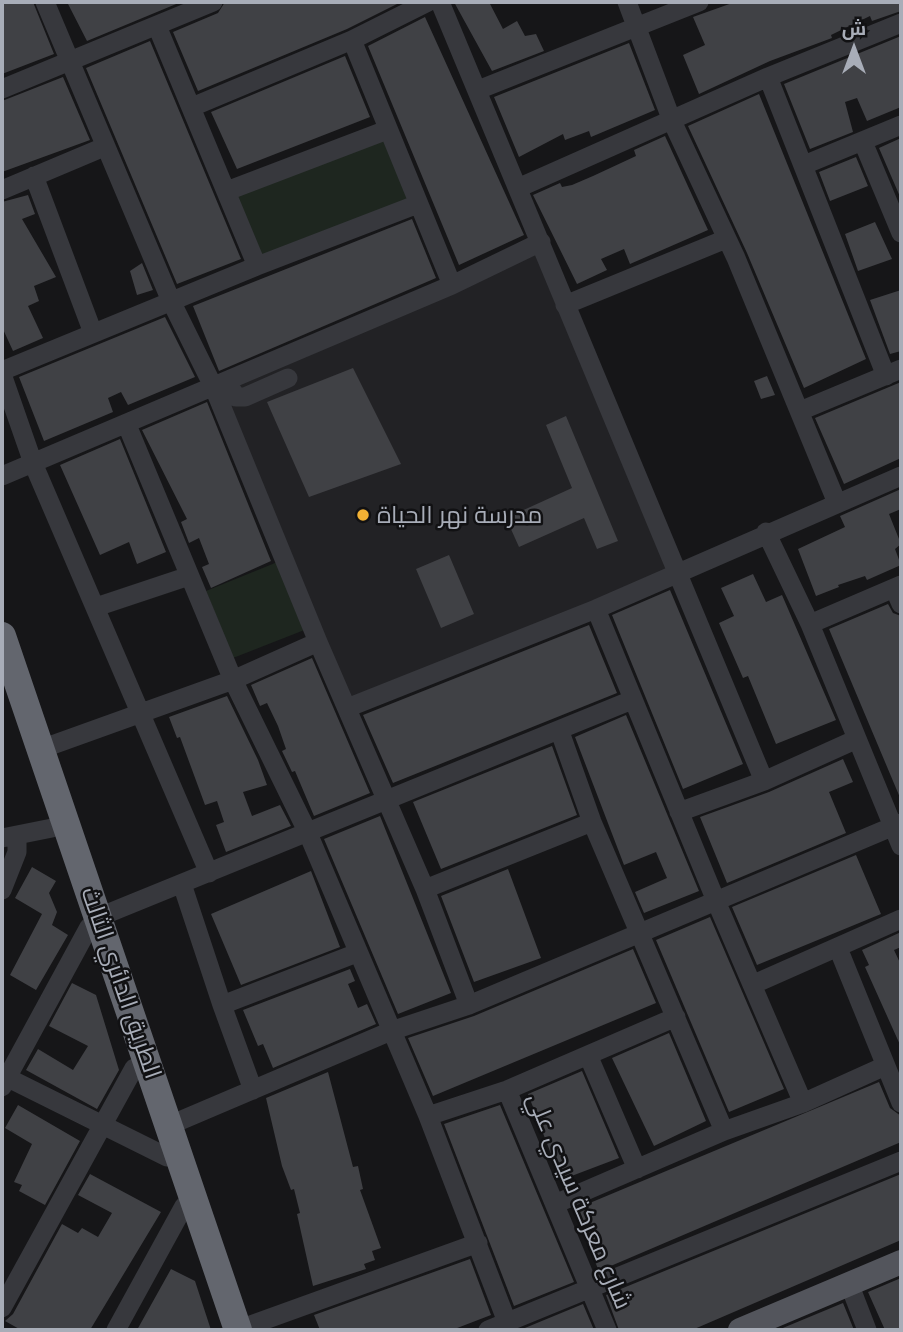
<!DOCTYPE html>
<html>
<head>
<meta charset="utf-8">
<style>
  body { margin:0 }
  #map { position:relative; width:903px; height:1332px; overflow:hidden; background:#161618; font-family:"Golos Text",Cairo,sans-serif }
  canvas { display:block }
  .frame { position:absolute; inset:0; border:4px solid #a8adb8; pointer-events:none }
  .north { position:absolute; left:819px; top:14px; width:70px; height:70px; -webkit-text-stroke:5px #111113; paint-order:stroke; rotate:0deg; font-size:19px; font-weight:700; line-height:28px; text-align:center; color:#a8adb8 }
  .north::after { content:''; display:block; margin:auto; width:24px; height:32px; background:#a8adb8; clip-path:polygon(50% 0,100% 100%,50% 72%,0 100%) }
</style>
</head>
<body>
<div id="map">
<canvas width="903" height="1332"></canvas>
<div class="frame"></div>
<div class="north">ش</div>
</div>
<script>
const c = document.querySelector('canvas').getContext('2d');
c.lineJoin = 'round';
function fillPath(path, color) { c.fillStyle = color; c.fill(path, 'evenodd'); }
const poly = rows => new Path2D(rows.map(r => 'M' + r).join(''));
function trace(path, color, width, dash) { c.strokeStyle = color; c.lineWidth = width; c.lineCap = dash ? 'butt' : 'round'; c.setLineDash(dash || []); c.stroke(path); }
function write(font, color, halo, rows, align = 'center') {
  c.font = font + ' "Golos Text",Cairo,sans-serif'; c.lineWidth = 5; c.setLineDash([]); c.textBaseline = 'middle'; c.strokeStyle = halo; c.fillStyle = color; for (const [text, x, y, turn = 0] of rows) {
    c.save(); c.translate(x, y); c.rotate((+turn || 0) * Math.PI / 180); c.textAlign = isNaN(turn) ? turn : align; if (halo) c.strokeText(text, 0, 0); c.fillText(text, 0, 0); c.restore();
  }
}
fillPath(poly([
  [539,249,674,571,348,706,218,390]
]), '#222225');
fillPath(poly([
  [387,130,418,204,257,266,227,191],
  [280,561,307,629,233,658,206,591]
]), '#1e261f');
fillPath(poly([
  [2,2,33,2,54,54,2,74],
  [67,2,181,2,87,41],
  [225,2,401,2,347,29,198,91,173,32,218,13],
  [454,2,489,2,503,29,517,21,525,36,536,34,544,51,492,71],
  [735,2,901,2,901,11,872,21,870,16,831,35,832,38,770,61,699,94,683,55,705,45,693,17],
  [425,17,524,235,459,265,368,46],
  [901,36,901,107,867,121,857,98,845,102,853,132,810,149,784,84],
  [150,41,241,259,177,284,86,68],
  [629,43,655,110,591,137,589,131,565,140,563,134,519,157,494,97],
  [345,56,370,117,237,169,211,112],
  [63,77,90,140,2,172,2,101],
  [759,94,866,359,804,388,747,253,688,126],
  [665,136,708,230,630,264,624,249,601,259,607,270,577,284,533,195,560,183,562,187,572,185,593,176,636,156,634,150],
  [901,138,901,199,879,148],
  [856,157,868,186,830,201,819,172],
  [28,195,35,214,22,219,56,277,34,286,39,301,28,306,43,338,13,351,2,327,2,202],
  [412,219,436,278,219,371,193,306],
  [875,222,892,259,858,271,845,234],
  [142,263,153,290,137,295,130,271],
  [901,290,901,351,890,354,870,300],
  [165,317,195,377,128,405,121,392,108,398,113,412,44,441,19,377],
  [353,368,401,464,309,497,267,402],
  [767,376,775,395,761,399,754,381],
  [901,382,901,458,844,484,815,418],
  [207,402,271,561,211,588,202,567,209,564,199,538,189,543,181,522,187,519,142,430],
  [566,416,618,541,597,549,584,518,519,547,506,518,572,488,546,425],
  [120,439,166,552,137,564,129,542,100,555,60,465],
  [901,489,901,509,889,514,901,544,895,549,901,565,867,580,865,576,838,585,839,587,816,596,798,549,845,527,840,516],
  [449,555,474,614,441,628,416,569],
  [753,574,766,602,782,595,836,720,776,744,748,676,743,678,719,623,734,616,721,588],
  [670,590,743,764,683,789,612,615],
  [888,604,893,613,901,616,901,800,829,629],
  [589,625,617,693,393,783,363,715],
  [312,658,370,793,314,816,295,771,292,772,282,751,286,749,278,726,267,703,260,706,251,685],
  [227,696,258,760,267,785,243,792,252,816,280,805,291,826,226,852,216,825,224,822,217,801,205,805,180,737,177,738,169,717],
  [626,715,699,891,644,913,635,892,667,878,656,852,624,865,575,737],
  [552,746,577,815,441,869,413,802],
  [843,759,853,782,829,792,846,833,727,883,700,817,769,792],
  [380,816,451,993,398,1014,324,839],
  [856,855,881,914,757,965,732,907],
  [32,867,56,881,49,893,57,912,52,925,68,935,36,990,10,975,42,914,15,898],
  [508,869,541,958,474,982,441,896],
  [311,871,340,947,241,985,211,914],
  [710,917,784,1089,729,1112,656,940],
  [901,932,901,947,894,950,901,965,901,1047,865,967,869,965,862,950],
  [633,949,656,1003,433,1096,408,1038,474,1016],
  [350,969,355,981,348,984,358,1008,367,1004,376,1024,273,1068,263,1044,258,1046,243,1010],
  [72,983,96,995,119,1070,97,1109,26,1070,38,1049,73,1070,88,1046,49,1026],
  [669,1033,706,1121,654,1146,612,1058],
  [582,1071,619,1158,561,1180,528,1094],
  [328,1072,353,1167,358,1166,363,1189,360,1190,381,1248,372,1251,375,1260,364,1264,366,1269,313,1286,297,1214,300,1213,294,1189,291,1190,282,1166,266,1098],
  [879,1082,890,1108,901,1116,901,1142,599,1271,573,1210],
  [18,1105,80,1141,45,1205,19,1191,22,1185,14,1182,32,1144,5,1128],
  [500,1105,574,1282,514,1306,444,1124],
  [90,1174,161,1212,90,1330,21,1330,5,1321,13,1314,62,1224,78,1233,82,1228,98,1237,112,1213,78,1195],
  [901,1174,901,1240,692,1330,619,1330,606,1295],
  [470,1259,491,1315,452,1330,320,1330,314,1315],
  [171,1269,195,1281,211,1330,137,1330],
  [901,1278,901,1330,885,1330,868,1292],
  [843,1303,854,1330,778,1330],
  [583,1304,594,1330,520,1330]
]), '#404145');
trace(poly([
  [45,2,171,301,214,388,318,642,425,889,469,1005],
  [440,2,764,781],
  [627,2,672,121,736,258,837,503],
  [157,26,257,266],
  [352,40,452,285],
  [768,77,886,376],
  [2,89,213,2],
  [478,90,699,2],
  [192,107,352,40,428,2],
  [863,142,901,233],
  [804,165,901,125],
  [34,176,93,333],
  [518,188,768,77,901,23],
  [2,190,104,147],
  [227,191,387,130],
  [565,305,726,239],
  [2,371,257,266,418,204],
  [2,374,33,463,209,873],
  [227,382,236,397,245,397,288,378],
  [800,411,901,369],
  [127,425,233,680,307,831,428,1116,507,1322],
  [2,476,452,285,541,242],
  [766,532,810,624,901,846],
  [894,588,901,604],
  [96,607,189,576],
  [596,609,716,901,803,1103],
  [810,624,901,585],
  [347,708,596,609,901,476],
  [560,732,592,822,724,1131],
  [41,749,233,680,318,642],
  [679,812,764,781,857,739],
  [2,838,52,828],
  [182,884,222,1005,357,953],
  [425,889,592,822],
  [2,890,17,852,17,837],
  [99,917,632,700],
  [838,948,901,1103],
  [754,984,901,919],
  [222,1005,253,1090],
  [588,1055,637,1169],
  [2,1075,167,1157],
  [2,1087,89,927],
  [507,1090,607,1330],
  [428,1116,507,1090,676,1017],
  [170,1125,391,1031,469,1005,901,823],
  [555,1204,724,1131,803,1103,885,1066],
  [850,1286,867,1330],
  [2,1308,134,1068],
  [116,1330,184,1206],
  [237,1330,478,1243],
  [488,1330,901,1161]
]), '#37383d', 19);
trace(poly([
  [740,1330,901,1262]
]), '#53555c', 24);
trace(poly([
  [2,636,238,1330]
]), '#63666e', 28);
for (const [x, y, r, color] of [
  [363,515,7,"#f2b134"]
]) { const dot = new Path2D(); dot.arc(x, y, r, 0, 2 * Math.PI); c.fillStyle = color; c.fill(dot); trace(dot, '#111113', 2.5); }
write('24px', '#a8adb8', '#111113', [
  ["مدرسة نهر الحياة",377,515]
], 'left');
write('24px', '#a8adb8', '#111113', [
  ["الطريق الدائري الثالث",121,983,71],
  ["شارع معركة سيدي علي",579,1201,67]
]);
</script>
</body>
</html>
